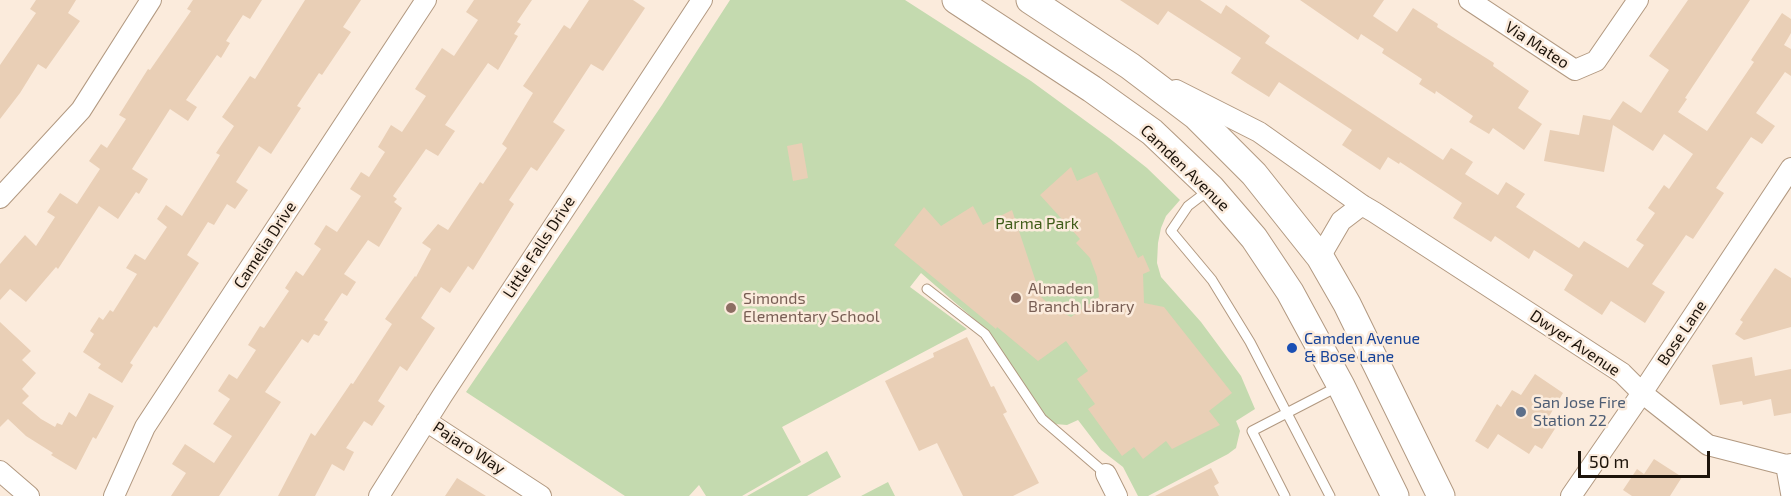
<!DOCTYPE html>
<html>
<head>
<meta charset="utf-8">
<style>
  body { margin:0 }
  #map { position:relative; width:1791px; height:496px; overflow:hidden; background:#fbebdc; font-family:"Exo 2",sans-serif }
  canvas { display:block }
  .scale { position:absolute; left:1578px; top:451px; width:132px; height:27px; box-sizing:border-box; border:3px solid #1d140b; border-top:0; padding-left:8px; font-size:18px; line-height:21px; white-space:nowrap; color:#1d140b; -webkit-text-stroke:4px #fbebdc; paint-order:stroke }
</style>
</head>
<body>
<div id="map">
<canvas width="1791" height="496"></canvas>
<div class="scale">50 m</div>
</div>
<script>
const c = document.querySelector('canvas').getContext('2d');
c.lineJoin = 'round';
function fillPath(path, color) { c.fillStyle = color; c.fill(path, 'evenodd'); }
const poly = rows => new Path2D(rows.map(r => 'M' + r).join(''));
function trace(path, color, width, dash) { c.strokeStyle = color; c.lineWidth = width; c.lineCap = dash ? 'butt' : 'round'; c.setLineDash(dash || []); c.stroke(path); }
function write(font, color, halo, rows, align = 'center') {
  c.font = font + ' "Exo 2",sans-serif'; c.lineWidth = 5; c.setLineDash([]); c.textBaseline = 'middle'; c.strokeStyle = halo; c.fillStyle = color; for (const [text, x, y, turn = 0] of rows) {
    c.save(); c.translate(x, y); c.rotate((+turn || 0) * Math.PI / 180); c.textAlign = isNaN(turn) ? turn : align; if (halo) c.strokeText(text, 0, 0); c.fillText(text, 0, 0); c.restore();
  }
}
fillPath(poly([
  [730,0,905,0,1031,81,1109,138,1147,168,1180,200,1166,216,1161,228,1158,243,1157,263,1161,277,1201,322,1241,376,1255,409,1236,421,1240,431,1236,448,1228,454,1148,496,1138,496,1123,467,1101,450,1078,420,1067,425,1055,424,1044,416,989,332,921,273,910,287,967,329,782,427,801,462,742,496,706,496,699,485,689,496,625,496,466,392,662,105],
  [827,451,841,477,807,496,747,496],
  [888,482,895,496,861,496]
]), '#c4daaf');
fillPath(poly([
  [36,0,76,0,68,13,80,21,46,69,38,64,20,93,0,119,0,65,36,13,30,9],
  [193,0,262,0,250,19,243,15,226,41,230,43,221,58,217,55,186,100,197,107,188,121,170,109,132,169,148,179,139,194,136,192,118,219,99,206,58,269,56,267,26,302,10,289,0,300,0,264,25,235,36,246,55,217,47,212,60,193,77,204,100,169,89,161,101,144,107,148,126,119,119,115,148,69,150,70,191,11,187,9],
  [305,0,361,0,343,27,351,32,322,75,319,73,297,106,301,108,271,154,259,146,236,182,248,190,235,209,227,204,214,225,208,222,187,255,199,263,197,266,157,328,154,326,130,363,133,365,122,383,98,368,101,364,83,352,94,334,90,331,99,317,103,320,110,310,113,312,137,274,126,268,135,254,145,260,167,227,157,219,166,205,182,216,220,155,216,153,234,126,222,117,250,76,255,79],
  [474,0,532,0,517,22,521,24,514,34,518,36,498,70,488,63,445,125,455,131,438,156,426,149,393,196,397,199,394,202,402,208,379,247,368,240,344,274,356,282,347,296,342,293,324,320,328,322,319,336,314,334,308,343,302,339,265,392,281,402,219,496,171,496,186,473,172,464,185,444,214,463,232,436,213,424,230,399,218,391,229,374,237,379,256,350,248,345,260,326,264,328,289,291,285,288,296,271,303,276,321,249,314,244,326,225,337,232,361,196,350,189,361,172,369,177,385,152,378,147,391,125,402,132,426,96,415,89,442,48,454,56,478,20,466,12],
  [589,0,633,0,645,8,603,71,591,64,553,122,565,130,537,171,531,167,509,200,514,204,473,270,468,266,450,293,441,287,421,318,435,328,407,371,400,366,378,401,385,406,372,426,364,421,346,448,354,452,344,471,332,464,315,496,278,496,311,433,315,436,351,383,353,384,392,324,385,319,415,276,416,277,431,249,422,243,438,224,448,230,480,182,483,184,507,148,502,144,533,93,523,86,564,25,570,29],
  [1120,0,1200,0,1221,14,1226,5,1270,36,1265,43,1443,160,1451,148,1473,162,1465,174,1498,195,1506,182,1525,194,1516,207,1579,248,1584,241,1628,268,1644,245,1636,240,1655,213,1648,208,1664,185,1669,189,1693,154,1664,134,1653,151,1613,125,1604,172,1544,161,1550,130,1579,135,1583,115,1610,120,1623,101,1641,113,1669,70,1649,56,1688,0,1750,0,1685,98,1687,99,1678,112,1707,131,1754,62,1751,60,1782,13,1791,19,1791,33,1784,45,1791,49,1791,76,1785,72,1756,113,1775,126,1762,144,1751,137,1716,188,1724,193,1693,239,1686,235,1652,284,1665,292,1645,323,1611,301,1602,315,1564,290,1573,275,1534,250,1529,259,1495,236,1491,242,1453,218,1462,203,1400,162,1399,164,1388,157,1380,170,1342,145,1352,130,1279,82,1269,97,1248,84,1231,73,1241,58,1168,11,1158,25],
  [1300,0,1384,0,1373,16,1397,32,1413,8,1438,24,1437,27,1494,63,1493,66,1529,91,1518,108,1542,124,1524,150,1493,128,1489,134,1469,122,1473,116,1436,91,1435,94,1419,84,1422,79,1382,53,1384,49,1361,34,1358,40],
  [802,143,808,178,793,181,787,146],
  [1071,167,1077,181,1097,172,1138,258,1143,255,1150,271,1143,274,1144,303,1164,307,1232,393,1209,411,1220,425,1172,449,1166,441,1143,459,1134,447,1122,456,1088,409,1095,404,1077,379,1088,371,1066,341,1038,361,997,327,996,329,894,245,924,207,941,226,973,206,983,225,1012,210,1041,297,1052,307,1071,317,1099,297,1097,277,1090,258,1076,243,1080,239,1040,195],
  [1775,268,1791,278,1791,327,1744,340,1735,334,1743,322,1740,320],
  [0,322,31,351,22,360,36,373,22,389,29,396,22,403,41,419,55,427,57,423,62,425,69,412,76,417,89,393,114,406,96,439,93,437,76,470,51,455,53,453,26,436,8,419,0,427],
  [967,337,991,387,994,386,1007,412,1003,414,1039,483,1013,496,963,496,937,443,919,451,885,381,934,357,933,353],
  [1752,357,1755,376,1791,369,1791,413,1774,416,1771,399,1743,405,1742,401,1720,405,1712,365],
  [1535,374,1563,393,1548,418,1558,424,1542,449,1535,445,1529,454,1498,434,1488,449,1475,441,1497,404,1501,407,1512,390,1521,395],
  [1654,459,1682,477,1670,496,1632,496,1623,490,1637,469,1644,474],
  [1211,468,1219,483,1214,486,1219,496,1155,496],
  [457,478,486,496,445,496]
]), '#e9cfb6');
const lane = poly([
  [1209,190,1188,206,1171,231,1212,280,1250,342,1330,496],
  [927,289,985,334,1042,419,1106,474],
  [1285,496,1252,431,1337,387]
]);
const street = poly([
  [1469,0,1575,70,1596,61,1638,0],
  [1176,90,1259,132,1362,205,1374,212,1622,373,1642,393,1708,445,1786,465,1791,464],
  [0,198,81,110,151,0],
  [1320,257,1341,221,1362,205],
  [426,421,541,496],
  [1786,465,1791,493],
  [0,471,29,496],
  [1106,474,1117,496],
  [114,496,145,427,426,0],
  [379,496,442,396,702,0],
  [1571,496,1642,393,1791,168]
]);
const secondary = poly([
  [956,0,1092,89,1152,132,1211,188,1254,238,1290,292,1341,386,1395,496],
  [1030,0,1130,66,1196,116,1254,174,1320,257,1347,304,1441,496]
]);
trace(lane, '#b29981', 11);
trace(street, '#b29981', 22);
trace(secondary, '#b29981', 29);
trace(lane, '#fff', 9);
trace(street, '#fff', 20);
trace(secondary, '#fff', 27);
for (const [x, y, r, color] of [
  [1016,298,6,"#8d6e63"],
  [731,308,6,"#8d6e63"],
  [1292,348,6,"#1a4fb4"],
  [1521,412,6,"#5c6f8a"]
]) { const dot = new Path2D(); dot.arc(x, y, r, 0, 2 * Math.PI); c.fillStyle = color; c.fill(dot); trace(dot, '#fbebdc', 2); }
write('16px', '#1d140b', '#fbebdc', [
  ["Via Mateo",1537,45,33],
  ["Camden Avenue",1185,168,44],
  ["Camelia Drive",265,245,-57],
  ["Little Falls Drive",539,247,-57],
  ["Bose Lane",1682,333,-56],
  ["Dwyer Avenue",1575,343,34],
  ["Pajaro Way",469,448,33]
]);
write('16px', '#3f5c19', '#fbebdc', [
  ["Parma Park",1037,224]
]);
write('16px', '#785e54', '#fbebdc', [
  ["Almaden",1028,289],
  ["Branch Library",1028,307],
  ["Simonds",743,299],
  ["Elementary School",743,317]
], 'left');
write('16px', '#164399', '#fbebdc', [
  ["Camden Avenue",1304,339],
  ["& Bose Lane",1304,357]
], 'left');
write('16px', '#4e5e75', '#fbebdc', [
  ["San Jose Fire",1533,403],
  ["Station 22",1533,421]
], 'left');
</script>
</body>
</html>
